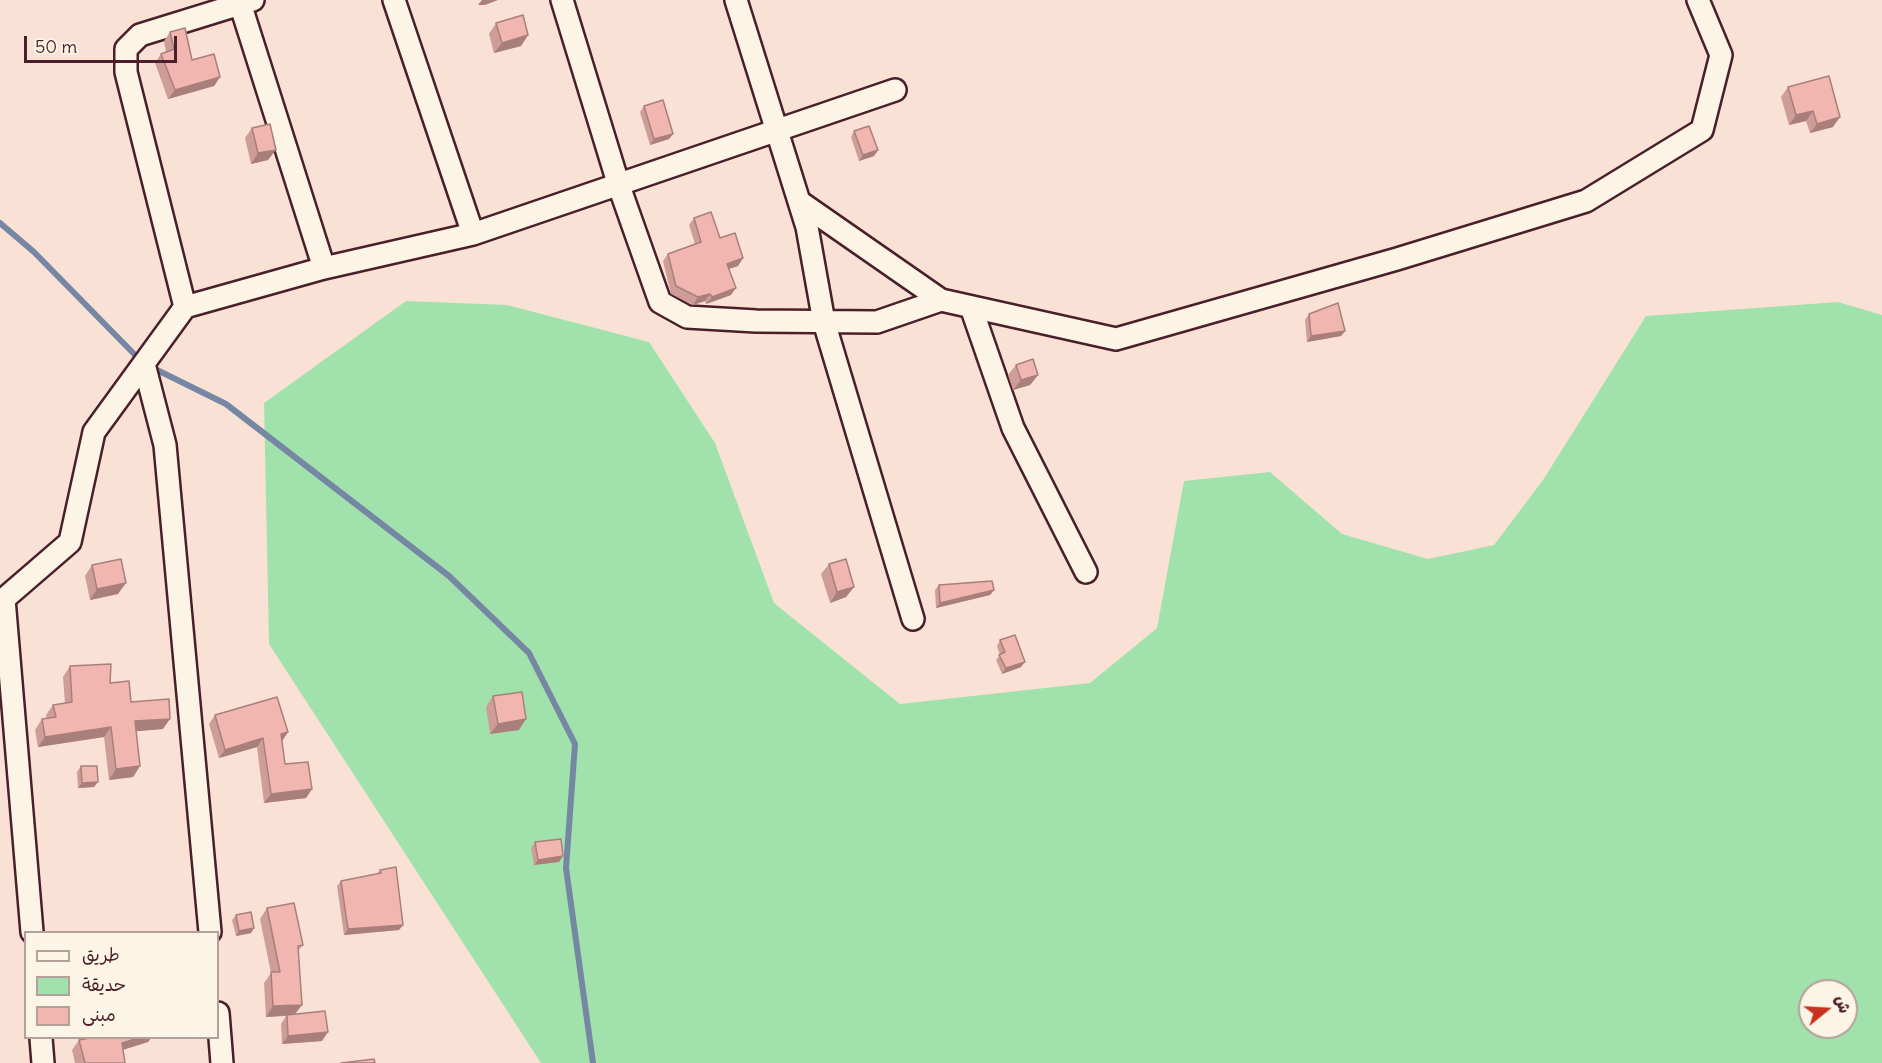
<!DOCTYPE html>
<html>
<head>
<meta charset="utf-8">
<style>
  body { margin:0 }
  #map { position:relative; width:1882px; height:1063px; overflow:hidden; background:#f9e2d5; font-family:Delius,"Playpen Sans Arabic",sans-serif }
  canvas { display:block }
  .legend { position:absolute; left:24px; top:931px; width:195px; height:108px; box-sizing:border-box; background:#fcf5e5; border:2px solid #b59f9b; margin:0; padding:8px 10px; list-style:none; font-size:18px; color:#4a1f2b }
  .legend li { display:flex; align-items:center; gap:12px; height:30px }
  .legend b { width:30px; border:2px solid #b59f9b }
  .north { position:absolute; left:1798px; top:979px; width:60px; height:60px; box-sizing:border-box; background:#fcf5e5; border:2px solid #b59f9b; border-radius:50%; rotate:72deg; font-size:16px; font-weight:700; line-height:24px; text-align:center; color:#4a1f2b }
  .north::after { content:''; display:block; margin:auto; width:21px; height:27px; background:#c8321e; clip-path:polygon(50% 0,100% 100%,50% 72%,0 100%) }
  .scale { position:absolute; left:24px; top:36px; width:153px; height:27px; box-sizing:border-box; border:3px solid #4a1f2b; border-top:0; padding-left:8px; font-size:18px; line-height:21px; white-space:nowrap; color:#4a1f2b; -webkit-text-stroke:4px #fcf5e5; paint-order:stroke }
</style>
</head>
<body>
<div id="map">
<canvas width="1882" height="1063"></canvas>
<ul class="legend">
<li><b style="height:8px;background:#fcf5e5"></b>طريق</li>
<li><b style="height:16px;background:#a1e2ac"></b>حديقة</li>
<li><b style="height:16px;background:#f1b6b0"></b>مبنى</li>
</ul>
<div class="north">ش</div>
<div class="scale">50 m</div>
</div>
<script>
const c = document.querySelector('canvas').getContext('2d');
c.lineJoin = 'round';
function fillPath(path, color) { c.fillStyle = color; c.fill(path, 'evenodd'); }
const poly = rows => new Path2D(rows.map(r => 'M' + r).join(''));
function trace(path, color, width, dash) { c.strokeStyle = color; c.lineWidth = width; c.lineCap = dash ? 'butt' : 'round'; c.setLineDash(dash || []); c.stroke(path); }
fillPath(poly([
  [406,301,507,305,649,342,715,443,774,603,900,704,1090,683,1157,628,1184,481,1270,472,1342,534,1428,559,1494,545,1543,480,1646,316,1838,302,1882,315,1882,1063,541,1063,269,644,264,403],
  [1810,991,1846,991,1846,1027,1810,1027]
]), '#a1e2ac');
trace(poly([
  [0,223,34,252,140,360],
  [151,367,226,404,449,576,529,653,575,744,566,868,593,1063]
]), '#7687a4', 6);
const street = poly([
  [239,0,324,268],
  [394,0,473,234],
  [562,0,619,186,660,302,687,317,756,321,877,322,941,300,1116,339,1397,259,1586,201,1702,130,1721,55,1698,0],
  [736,0,807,227,824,322,913,619],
  [800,202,941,300],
  [185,307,126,72,126,49,140,35,253,0],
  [971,307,1013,428,1086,572],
  [144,364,165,445,210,932],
  [32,932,4,599,70,542,94,432,185,307,324,268,473,234,895,90],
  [218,1013,222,1063],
  [41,1038,43,1063]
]);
trace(street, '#4a1f2b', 26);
trace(street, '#fcf5e5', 21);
fillPath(poly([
  [496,23,528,35,521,46,494,53,489,34],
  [170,32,192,60,220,77,214,86,168,99,155,63,161,54,166,52,164,41],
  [1788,87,1833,127,1810,133,1806,121,1789,125,1781,97],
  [644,106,673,134,669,139,650,145,640,112],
  [252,128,268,160,251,164,245,138],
  [854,131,878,150,874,156,859,161,851,137],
  [694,218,720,238,743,258,738,266,728,269,731,295,706,304,705,301,693,305,671,294,663,261,668,254,695,244,689,225],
  [1309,314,1345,331,1341,336,1307,342,1305,320],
  [1016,365,1038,375,1030,385,1013,390,1008,375],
  [829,564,854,587,846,597,830,603,821,574],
  [92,565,118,594,90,600,85,576],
  [939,585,994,590,990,595,936,608,935,590],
  [1000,640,1021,667,1002,674,996,660,1000,655,997,646],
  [70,666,110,683,163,729,136,731,140,766,133,777,109,780,104,737,38,747,35,730,42,719,47,719,46,715,53,705,65,703,63,677],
  [493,696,519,730,490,734,486,707],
  [215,715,288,732,282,741,285,764,312,789,306,798,264,803,257,747,219,758,209,724],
  [81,766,94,787,78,788,77,772],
  [535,842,563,856,559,862,534,865,531,848],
  [380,870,403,925,399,930,344,935,337,886,341,881,377,874],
  [267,908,303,945,298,951,302,1005,295,1014,322,1041,282,1044,281,1024,286,1016,266,1017,264,983,271,973,260,919],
  [236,915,254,928,251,933,236,936,232,920],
  [86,1038,151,1038,148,1042,123,1050,125,1063,75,1063,72,1050,79,1040,86,1039]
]), '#cf9d97');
fillPath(poly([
  [482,0,498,0,485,5,478,5],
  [528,35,521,46,494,53,502,43],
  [220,77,214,86,168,99,175,90],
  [1813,111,1806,121,1789,125,1796,115],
  [1840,117,1833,127,1810,133,1817,124],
  [673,134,669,139,650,145,654,139],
  [276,150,268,160,251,164,258,153],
  [878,150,874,156,859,161,863,155],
  [743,258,738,266,722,271,727,264],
  [736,288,731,295,706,304,712,297],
  [710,294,705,301,693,305,698,297],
  [1345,331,1341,336,1307,342,1311,336],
  [1038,375,1030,385,1013,390,1021,380],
  [126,583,118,594,90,600,97,589],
  [854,587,846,597,830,603,837,592],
  [994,590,990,595,936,608,940,603],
  [1025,662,1021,667,1002,674,1006,668],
  [170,719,163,729,128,732,135,721],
  [526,719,519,730,490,734,498,724],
  [111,727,104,737,38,747,45,737],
  [288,732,282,741,281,734],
  [263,738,257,747,219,758,225,750],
  [140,766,133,777,109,780,116,769],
  [98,782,94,787,78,788,82,783],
  [312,789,306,798,264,803,271,794],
  [563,856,559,862,534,865,538,860],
  [403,925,399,930,344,935,348,929],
  [254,928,251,933,236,936,239,931],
  [302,1005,294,1015,266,1017,273,1006],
  [328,1032,322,1041,282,1044,288,1036],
  [138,1038,151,1038,148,1042,115,1052,122,1043]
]), '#a97f7b');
const building = poly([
  [523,15,528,35,502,43,496,23,523,15],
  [185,28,192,60,214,54,220,77,175,90,161,54,174,49,170,32,185,28],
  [1829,76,1840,117,1817,124,1813,111,1796,115,1788,87,1829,76],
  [663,100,673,134,654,139,644,106,663,100],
  [270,124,276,150,258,153,252,128,270,124],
  [869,126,878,150,863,155,854,131,869,126],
  [711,212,720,238,735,233,743,258,727,264,736,288,712,297,710,294,698,297,676,286,668,254,701,242,694,218,711,212],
  [1338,303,1345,331,1311,336,1309,314,1338,303],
  [1033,359,1038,375,1021,380,1016,365,1033,359],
  [121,559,126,583,97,589,92,565,121,559],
  [846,559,854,587,837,592,829,564,846,559],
  [992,581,994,590,940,603,939,585,992,581],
  [1015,635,1025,662,1006,668,999,655,1005,652,1000,640,1015,635],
  [111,664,110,683,129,681,131,702,169,699,170,719,135,721,140,766,116,769,111,727,45,737,42,719,56,717,53,705,72,702,70,666,111,664],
  [522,692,526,719,498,724,493,696,522,692],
  [277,697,288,732,281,734,285,764,308,762,312,789,271,794,263,738,225,750,215,715,277,697],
  [81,766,97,766,98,782,82,783,81,766],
  [561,839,563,856,538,860,535,842,561,839],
  [396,867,403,925,348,929,341,881,381,873,380,870,396,867],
  [294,903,303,945,298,946,302,1005,273,1006,271,972,280,972,267,908,294,903],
  [251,912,254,928,239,931,236,915,251,912],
  [325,1011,328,1032,288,1036,287,1015,325,1011],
  [90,1038,138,1038,122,1043,125,1063,85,1063,79,1040,90,1038],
  [374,1059,375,1063,341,1063,374,1059]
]);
fillPath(building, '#f1b6b0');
trace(building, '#a97f7b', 1.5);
</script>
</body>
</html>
